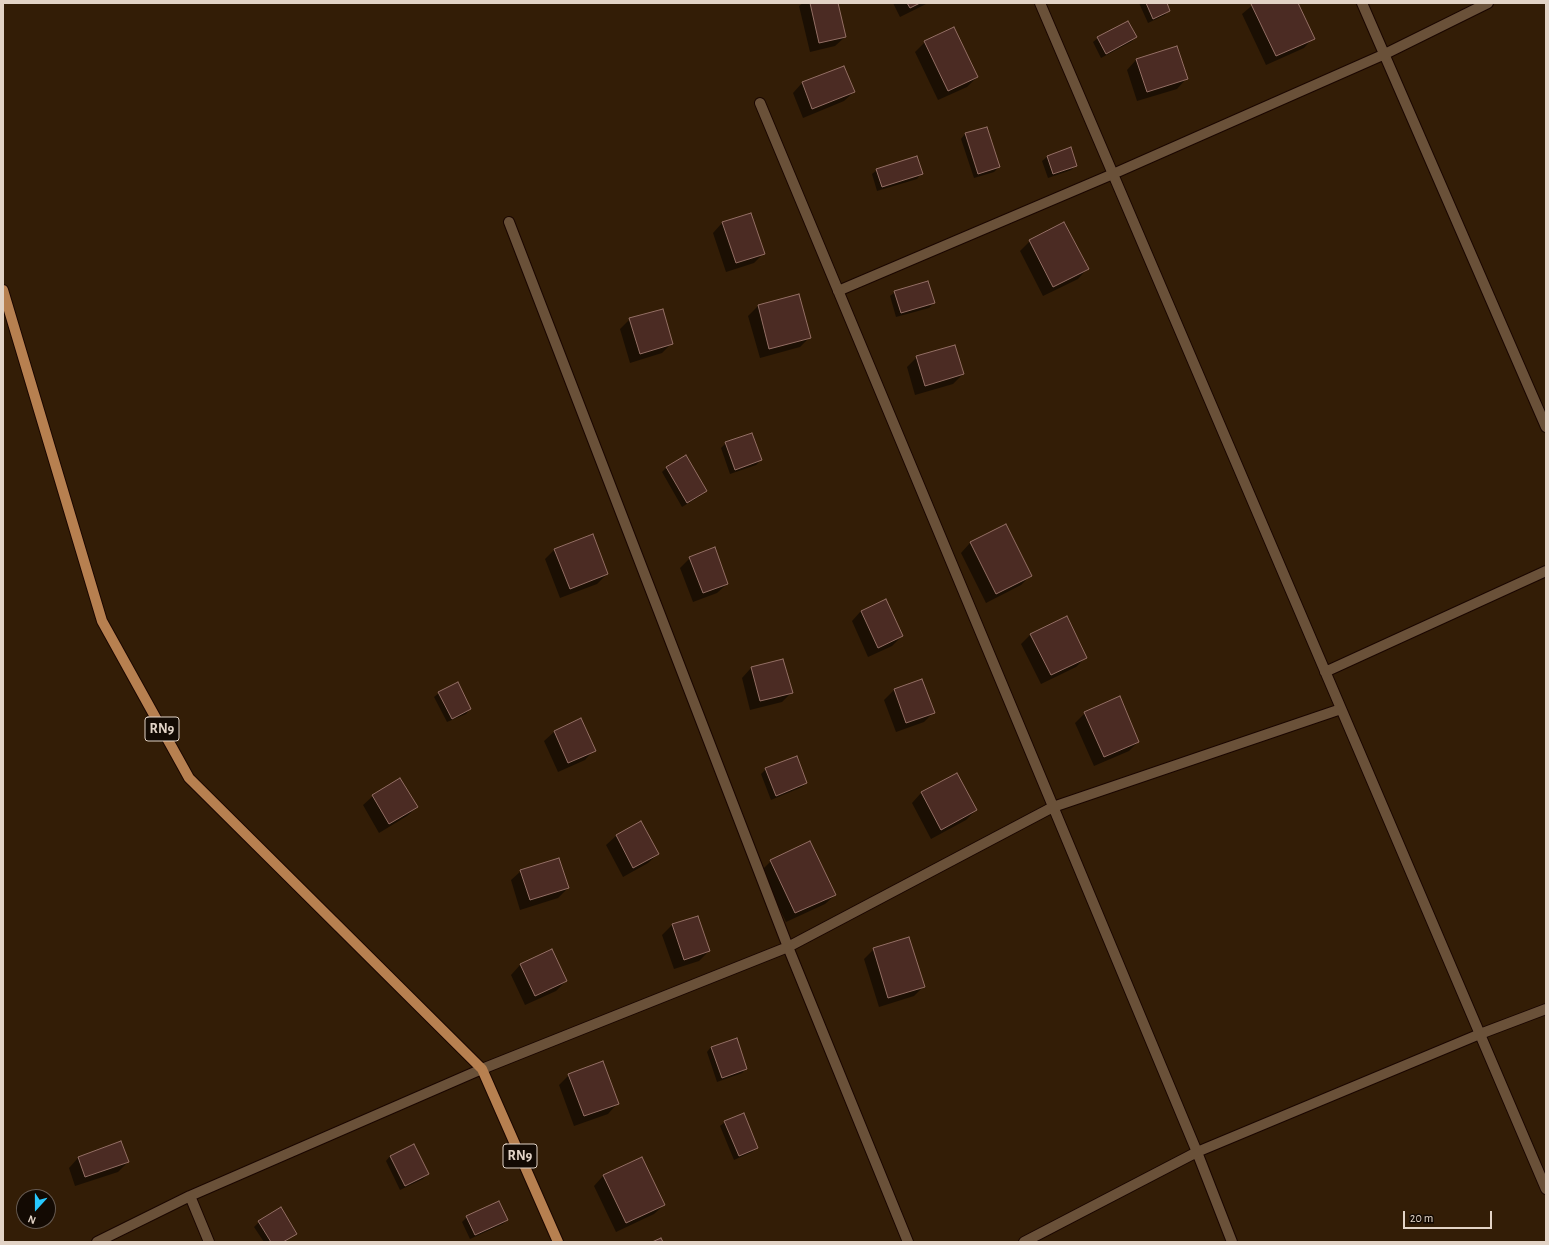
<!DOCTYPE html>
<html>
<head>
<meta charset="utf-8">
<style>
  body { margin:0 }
  #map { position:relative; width:1549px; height:1245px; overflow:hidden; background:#331d06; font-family:"Alegreya Sans",sans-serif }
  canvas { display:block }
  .frame { position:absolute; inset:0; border:4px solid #e2d3c6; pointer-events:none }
  .north { position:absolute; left:16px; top:1189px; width:40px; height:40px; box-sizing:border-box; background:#130a03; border:1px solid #665a51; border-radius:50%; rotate:201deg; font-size:11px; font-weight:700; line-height:16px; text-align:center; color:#e2d3c6 }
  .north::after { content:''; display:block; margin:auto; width:14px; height:18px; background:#27c8ff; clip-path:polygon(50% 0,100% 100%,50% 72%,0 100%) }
  .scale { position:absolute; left:1403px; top:1211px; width:89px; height:18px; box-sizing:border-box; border:2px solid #e2d3c6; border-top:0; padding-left:5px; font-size:12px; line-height:14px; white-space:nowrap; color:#e2d3c6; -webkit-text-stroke:3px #130a03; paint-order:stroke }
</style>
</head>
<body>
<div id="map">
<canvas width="1549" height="1245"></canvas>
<div class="frame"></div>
<div class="north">N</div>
<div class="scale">20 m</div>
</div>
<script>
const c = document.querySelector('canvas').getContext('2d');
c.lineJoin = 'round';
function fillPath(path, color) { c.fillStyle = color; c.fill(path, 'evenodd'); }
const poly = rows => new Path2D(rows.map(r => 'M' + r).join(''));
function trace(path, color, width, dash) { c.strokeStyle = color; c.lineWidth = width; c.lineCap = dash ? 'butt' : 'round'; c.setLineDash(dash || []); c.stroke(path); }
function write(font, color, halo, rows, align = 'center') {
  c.font = font + ' "Alegreya Sans",sans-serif'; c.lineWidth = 4; c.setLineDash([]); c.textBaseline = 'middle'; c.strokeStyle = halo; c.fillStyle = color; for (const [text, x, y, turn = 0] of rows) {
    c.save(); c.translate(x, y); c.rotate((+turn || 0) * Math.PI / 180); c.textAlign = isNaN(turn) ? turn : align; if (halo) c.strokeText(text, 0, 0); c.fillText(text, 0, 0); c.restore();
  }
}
fillPath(poly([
  [803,3,837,3,845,37,835,46,810,52,799,6],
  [893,3,928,3,900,17],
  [1139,3,1166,3,1169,10,1165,15,1148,23],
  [1255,3,1297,3,1313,38,1304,48,1266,65,1242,14],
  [1136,37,1131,42,1101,58,1093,42,1098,38],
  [925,42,977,77,967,87,938,100,915,52],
  [1136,60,1186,79,1177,89,1137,101,1127,70],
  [844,67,854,92,844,101,803,118,793,93,802,83],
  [986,128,999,167,994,172,974,178,961,139,965,134],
  [1070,149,1076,165,1071,170,1048,178,1042,161,1047,157],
  [877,170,921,174,917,179,877,191,872,174],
  [722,223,764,253,754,263,726,272,713,233],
  [1030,241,1087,269,1078,279,1043,296,1020,251],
  [895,292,934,303,929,308,896,317,890,296],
  [798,295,810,337,800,347,760,358,748,316,758,306],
  [630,319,672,343,662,353,630,363,620,329],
  [917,357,963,374,953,384,915,395,907,367],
  [726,443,761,460,756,465,730,474,721,448],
  [666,468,706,491,702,495,682,507,662,472],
  [1006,525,1031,575,1021,585,986,603,961,553,970,543],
  [555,549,607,574,597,584,560,598,545,559],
  [690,558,727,584,717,593,693,602,680,568],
  [861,611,902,636,892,646,868,657,852,621],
  [1031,634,1086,657,1076,667,1041,684,1021,644],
  [751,668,792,692,782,702,750,710,742,678],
  [922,680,934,712,924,722,896,732,884,700,894,690],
  [439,693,470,709,466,714,447,722,434,697],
  [1085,713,1138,742,1129,751,1094,766,1075,723],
  [581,720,594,750,585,760,558,772,544,741,554,732],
  [766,769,806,783,802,787,771,800,761,774],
  [956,774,976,810,966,820,931,839,912,803,921,793],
  [373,796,417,807,407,816,379,833,363,805],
  [641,823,658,854,648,863,623,877,606,845,616,836],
  [771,861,835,895,825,904,786,922,761,871],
  [521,871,568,888,558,898,520,910,511,880],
  [698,917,709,951,699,961,674,969,662,935,672,925],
  [874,949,924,986,914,996,879,1007,864,959],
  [552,951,566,981,556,991,525,1005,511,975,520,965],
  [711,1047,746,1069,742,1073,717,1082,707,1052],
  [569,1075,617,1104,608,1114,574,1126,559,1085],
  [725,1122,757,1148,752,1152,734,1160,720,1126],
  [121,1143,128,1162,118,1172,75,1186,69,1168,78,1158],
  [390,1156,428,1174,423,1179,400,1190,386,1161],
  [641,1158,664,1205,654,1214,616,1232,594,1186,603,1176],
  [499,1203,507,1220,503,1224,470,1239,462,1222,467,1217],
  [259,1222,296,1233,285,1242,264,1242,254,1227]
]), '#0007');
const building = poly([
  [810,3,838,3,846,37,819,43,810,3],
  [907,3,920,3,910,8,907,3],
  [1146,3,1167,3,1170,11,1153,19,1146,3],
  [1253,3,1298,3,1315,39,1276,56,1251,4,1253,3],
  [1128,21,1137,37,1106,54,1097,37,1128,21],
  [954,27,978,77,948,91,924,41,954,27],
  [1177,46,1188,79,1147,92,1136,59,1177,46],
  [844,66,855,92,812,109,802,82,844,66],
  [987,127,1000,167,978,174,965,133,987,127],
  [1071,147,1077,166,1053,174,1047,156,1071,147],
  [917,156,923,174,882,187,876,169,917,156],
  [751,213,765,254,736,263,722,222,751,213],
  [1064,222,1089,269,1053,287,1029,240,1064,222],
  [928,281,935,303,901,313,894,291,928,281],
  [799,294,811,338,769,349,758,305,799,294],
  [663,309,673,344,640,354,629,318,663,309],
  [955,345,964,374,925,386,916,356,955,345],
  [752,433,762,460,735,470,725,442,752,433],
  [686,455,707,491,687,503,666,467,686,455],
  [1006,524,1032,576,996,594,970,542,1006,524],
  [593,534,608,574,570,589,554,549,593,534],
  [715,547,728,584,703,593,689,557,715,547],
  [886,599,903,636,878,648,861,611,886,599],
  [1067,616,1087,658,1051,675,1030,634,1067,616],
  [783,659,793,693,760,701,751,667,783,659],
  [922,679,935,713,906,723,894,689,922,679],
  [458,682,471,709,452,719,438,692,458,682],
  [1120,696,1139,742,1104,757,1084,712,1120,696],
  [581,718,596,751,568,763,554,731,581,718],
  [797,756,807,783,776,796,765,768,797,756],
  [957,773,977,810,941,830,921,792,957,773],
  [400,778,418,807,389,824,372,795,400,778],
  [641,821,659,854,633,868,616,835,641,821],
  [810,841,836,895,795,913,770,860,810,841],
  [559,858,569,888,530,900,520,870,559,858],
  [698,916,710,951,684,960,672,924,698,916],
  [909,937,925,987,888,998,873,948,909,937],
  [552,949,567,981,535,996,520,964,552,949],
  [737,1038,747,1069,722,1078,711,1047,737,1038],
  [603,1061,619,1104,584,1116,568,1074,603,1061],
  [744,1113,758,1148,739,1156,724,1121,744,1113],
  [121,1141,129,1162,85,1177,78,1157,121,1141],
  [414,1144,429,1174,405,1186,390,1156,414,1144],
  [642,1157,665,1205,626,1223,603,1175,642,1157],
  [499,1201,508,1220,475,1235,466,1216,499,1201],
  [281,1207,297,1234,283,1242,271,1242,258,1221,281,1207],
  [661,1238,663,1242,652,1242,661,1238]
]);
fillPath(building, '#4b2b23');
trace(building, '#946f65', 1);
const street = poly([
  [1040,3,1546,1189],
  [1362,3,1546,427],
  [760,103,1197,1152,1232,1242],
  [509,222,788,947,908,1242],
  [838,291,1113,174,1385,54,1488,3],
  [1325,672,1546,571],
  [190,1196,209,1242],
  [97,1242,190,1196,482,1069,788,947,1053,807,1341,709],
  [1024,1242,1197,1152,1480,1034,1546,1009]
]);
const primary = poly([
  [3,290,102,621,189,778,482,1069,558,1242]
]);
trace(street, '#1a0600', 12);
trace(primary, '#1a0600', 12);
trace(street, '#6a5139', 10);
trace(primary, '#b78050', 10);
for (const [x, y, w] of [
  [162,729,34],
  [520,1156,34]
]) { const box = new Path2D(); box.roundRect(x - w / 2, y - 12, w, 24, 3); c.fillStyle = '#130a03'; c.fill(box); trace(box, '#e2d3c6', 1); }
write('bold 14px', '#e2d3c6', null, [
  ["RN9",162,729],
  ["RN9",520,1156]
]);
</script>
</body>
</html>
